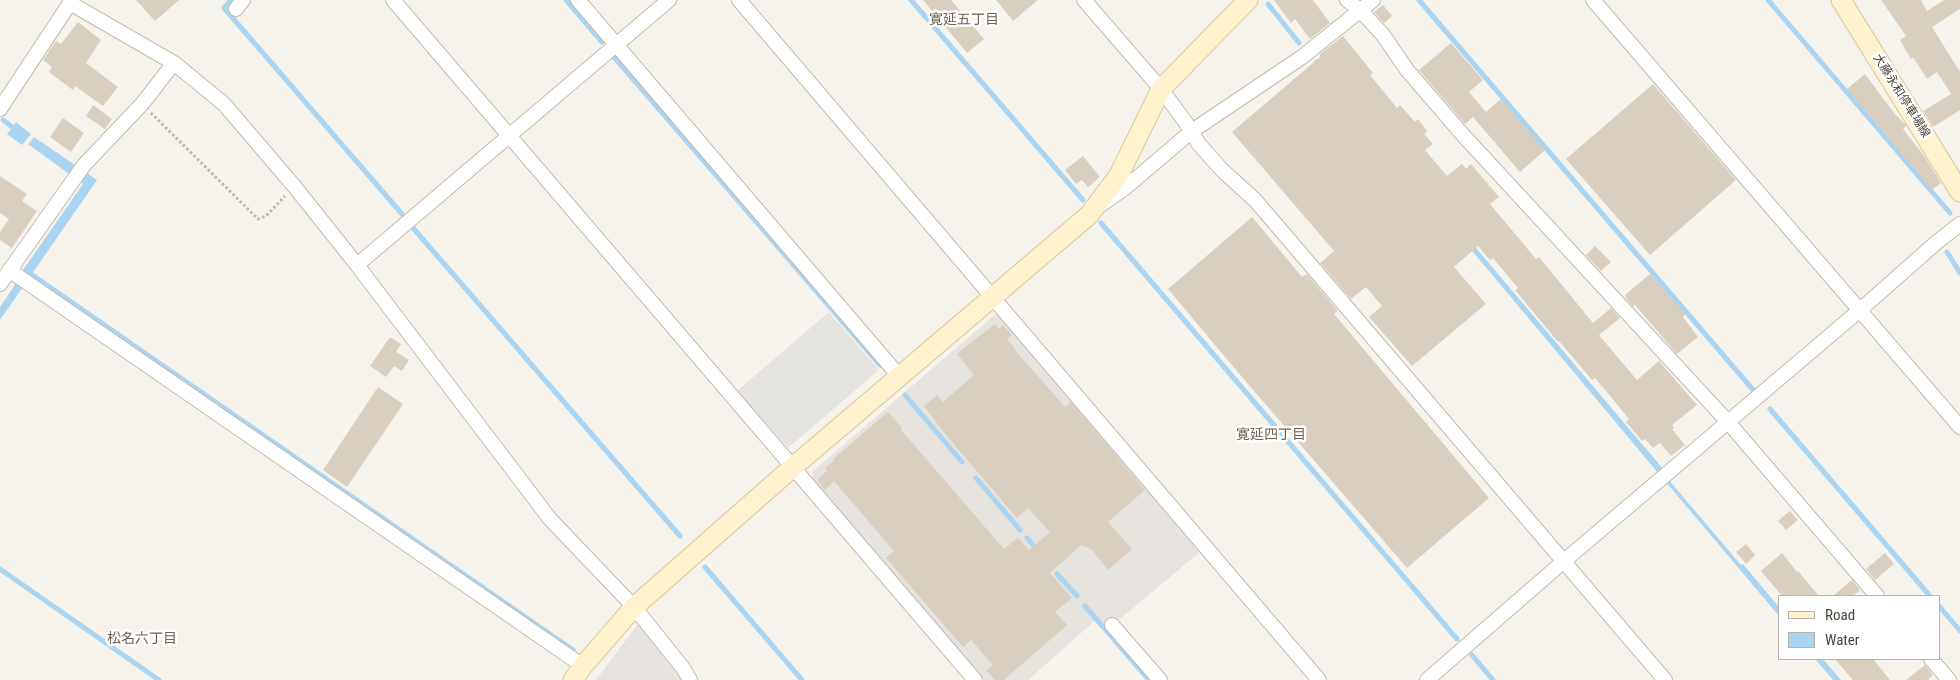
<!DOCTYPE html>
<html>
<head>
<meta charset="utf-8">
<style>
  body { margin:0 }
  #map { position:relative; width:1960px; height:680px; overflow:hidden; background:#f6f3ec; font-family:"Roboto Condensed",sans-serif }
  canvas { display:block }
  .legend { position:absolute; left:1778px; top:595px; width:162px; height:65px; box-sizing:border-box; background:#fff; border:1px solid #b7b4b0; margin:0; padding:6px 9px; list-style:none; font-size:15px; color:#4b4439 }
  .legend li { display:flex; align-items:center; gap:10px; height:25px }
  .legend b { width:25px; border:1px solid #b7b4b0 }
</style>
</head>
<body>
<div id="map">
<canvas width="1960" height="680"></canvas>
<ul class="legend">
<li><b style="height:6px;background:#fff3cd"></b>Road</li>
<li><b style="height:14px;background:#a9d4f2"></b>Water</li>
</ul>
</div>
<script>
const c = document.querySelector('canvas').getContext('2d');
c.lineJoin = 'round';
function fillPath(path, color) { c.fillStyle = color; c.fill(path, 'evenodd'); }
const poly = rows => new Path2D(rows.map(r => 'M' + r).join(''));
function trace(path, color, width, dash) { c.strokeStyle = color; c.lineWidth = width; c.lineCap = dash ? 'butt' : 'round'; c.setLineDash(dash || []); c.stroke(path); }
function write(font, color, halo, rows, align = 'center') {
  c.font = font + ' "Roboto Condensed","Noto Sans JP",sans-serif'; c.lineWidth = 5; c.setLineDash([]); c.textBaseline = 'middle'; c.strokeStyle = halo; c.fillStyle = color; for (const [text, x, y, turn = 0] of rows) {
    c.save(); c.translate(x, y); c.rotate((+turn || 0) * Math.PI / 180); c.textAlign = isNaN(turn) ? turn : align; if (halo) c.strokeText(text, 0, 0); c.fillText(text, 0, 0); c.restore();
  }
}
fillPath(poly([
  [997,313,1201,551,1108,629,1098,618,1028,680,984,680,813,479,813,471],
  [644,624,684,680,596,680,637,625]
]), '#e6e2dd');
fillPath(poly([
  [829,312,879,370,788,448,737,391]
]), '#e5e3e0');
fillPath(poly([
  [1316,59,1664,470,1659,474,1314,62],
  [16,122,31,134,22,145,7,134],
  [34,137,97,180,0,320,0,307,17,282,16,280,83,184,28,144],
  [1668,479,1741,565,1743,564,1779,607,1779,616,1665,481],
  [1815,659,1823,659,1841,680,1833,680]
]), '#a9d4f2');
trace(poly([
  [231,0,224,8,402,214],
  [566,0,602,42],
  [911,0,1083,200],
  [1419,0,1754,391],
  [1768,0,1950,213],
  [1268,4,1299,43],
  [614,57,880,365],
  [3,120,11,126],
  [1101,223,1457,639],
  [414,229,680,536],
  [1947,252,1960,273],
  [28,272,573,650],
  [905,395,962,462],
  [1770,409,1930,596],
  [976,478,1020,530],
  [1027,538,1038,551],
  [705,567,802,680],
  [0,569,159,680],
  [1057,574,1077,596],
  [1085,606,1149,680],
  [1939,606,1960,631],
  [1472,655,1493,680]
]), '#a9d4f2', 5);
fillPath(poly([
  [136,0,179,0,155,21],
  [923,0,951,0,984,39,967,53],
  [996,0,1038,0,1013,21],
  [1274,0,1313,0,1330,23,1310,39,1295,19,1291,23],
  [1881,0,1921,0,1927,11,1944,0,1960,0,1960,9,1932,27,1960,72,1960,110,1933,127,1923,111,1951,94,1937,72,1927,79,1913,57,1911,59,1900,40,1906,36],
  [1383,5,1392,16,1384,23,1374,12],
  [78,22,101,40,86,63,118,87,103,106,75,86,73,90,49,72,52,67,43,60,56,41,61,44],
  [1343,36,1373,73,1370,75,1397,108,1400,105,1415,122,1418,119,1427,131,1424,134,1433,144,1425,150,1447,176,1462,164,1466,169,1471,164,1499,197,1490,204,1536,259,1539,257,1593,323,1611,308,1620,318,1599,335,1637,380,1659,361,1697,405,1672,425,1674,428,1672,429,1685,445,1671,456,1660,443,1653,448,1645,439,1642,441,1626,422,1629,419,1611,397,1595,378,1592,380,1559,341,1558,342,1515,290,1518,288,1493,258,1490,260,1478,246,1454,267,1486,304,1412,366,1369,317,1382,306,1366,287,1351,299,1320,263,1334,251,1232,132,1320,57,1320,54],
  [1451,43,1483,80,1469,92,1486,112,1501,99,1545,150,1520,172,1473,117,1465,124,1419,70],
  [1865,74,1894,113,1905,124,1906,126,1903,129,1925,157,1941,183,1932,190,1847,89],
  [1653,84,1736,180,1650,255,1566,159],
  [93,105,112,119,105,129,86,116],
  [63,118,84,133,71,152,50,137],
  [1083,156,1100,177,1088,187,1082,180,1076,184,1065,170],
  [0,176,27,194,22,201,37,211,12,248,0,240,0,232,9,219,0,213],
  [1252,217,1302,277,1307,274,1338,311,1334,314,1489,498,1407,568,1242,377,1168,289],
  [1595,246,1611,262,1601,271,1586,255],
  [1650,274,1678,305,1685,315,1683,317,1698,337,1677,354,1635,305,1633,307,1625,297,1625,295],
  [995,324,999,329,1003,325,1012,335,1007,339,1015,348,1014,349,1065,407,1071,402,1145,490,1108,522,1132,549,1108,570,1091,549,1081,545,1050,573,1072,598,1055,612,1067,625,1004,680,995,680,986,670,993,665,971,640,963,647,886,558,894,551,834,481,825,490,817,480,827,471,825,468,835,460,833,459,888,412,902,428,901,430,1004,549,1018,538,1029,550,1050,532,1028,508,1017,518,946,435,924,406,937,395,943,402,974,375,957,354],
  [390,337,401,344,396,352,409,360,402,371,394,366,386,377,370,366],
  [378,387,403,404,347,487,323,470],
  [1790,511,1798,520,1786,530,1778,521],
  [1746,544,1755,555,1746,564,1736,552],
  [1782,553,1797,572,1798,571,1819,596,1782,596,1761,571],
  [1885,553,1894,564,1875,580,1866,569],
  [1852,580,1860,590,1853,596,1833,596],
  [1835,659,1873,659,1890,680,1853,680],
  [1925,665,1933,675,1928,680,1906,680]
]), '#d8cfc1');
const street = poly([
  [393,0,975,680],
  [578,0,899,376],
  [739,0,1319,680],
  [1084,0,1161,89,1192,131,1198,143,1222,170,1255,200,1665,680],
  [1347,0,1361,11,1383,35,1407,70,1463,135,1728,422,1877,596],
  [1593,0,1960,427],
  [70,3,174,63,224,104,294,186,357,265,550,519,634,607,683,668,690,680],
  [236,9,243,0],
  [0,109,72,0],
  [1102,204,1125,188,1192,131,1302,57,1373,0],
  [357,265,669,0],
  [9,270,583,666],
  [0,284,84,165,142,104,174,63],
  [1112,625,1160,680],
  [1931,659,1949,680],
  [1427,680,1564,561,1860,310,1937,242,1960,224]
]);
const secondary = poly([
  [1841,0,1960,192],
  [573,680,583,666,634,607,793,467,1089,215,1119,175,1161,89,1248,0]
]);
trace(street, '#c2bbae', 16);
trace(secondary, '#d6c79b', 21);
trace(poly([
  [151,113,258,219,266,216,285,196]
]), '#c4b79f', 3, [2.5, 2.5]);
trace(street, '#fff', 14);
trace(secondary, '#fff3cd', 19);
write('12px', '#4b4439', '#fff', [
  ["大藤永和停車場線",1901,96,58]
]);
write('14px', '#6e6250', '#fff', [
  ["寛延五丁目",964,20],
  ["寛延四丁目",1271,435],
  ["松名六丁目",142,639]
]);
</script>
</body>
</html>
